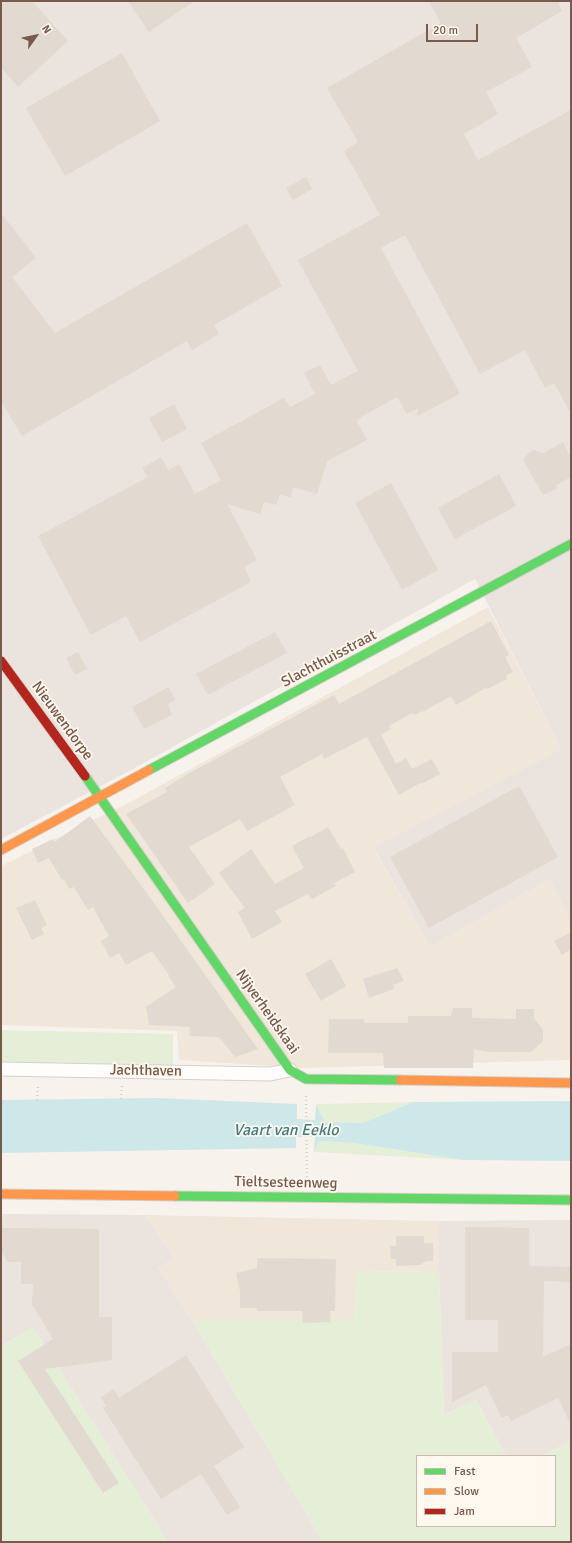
<!DOCTYPE html>
<html>
<head>
<meta charset="utf-8">
<style>
  body { margin:0 }
  #map { position:relative; width:572px; height:1543px; overflow:hidden; background:#f7f3ec; font-family:Signika,sans-serif }
  canvas { display:block }
  .frame { position:absolute; inset:0; border:2px solid #775a4c; pointer-events:none }
  .legend { position:absolute; left:416px; top:1455px; width:140px; height:72px; box-sizing:border-box; background:#fff8ef; border:1px solid #c9b9ae; margin:0; padding:5px 7px; list-style:none; font-size:12px; color:#775a4c }
  .legend li { display:flex; align-items:center; gap:8px; height:20px }
  .legend b { width:20px; border:1px solid #c9b9ae }
  .north { position:absolute; left:16px; top:16px; width:40px; height:40px; -webkit-text-stroke:3px #fff8ef; paint-order:stroke; rotate:57deg; font-size:11px; font-weight:700; line-height:16px; text-align:center; color:#775a4c }
  .north::after { content:''; display:block; margin:auto; width:14px; height:18px; background:#775a4c; clip-path:polygon(50% 0,100% 100%,50% 72%,0 100%) }
  .scale { position:absolute; left:426px; top:24px; width:52px; height:18px; box-sizing:border-box; border:2px solid #775a4c; border-top:0; padding-left:5px; font-size:12px; line-height:14px; white-space:nowrap; color:#775a4c; -webkit-text-stroke:3px #fff8ef; paint-order:stroke }
</style>
</head>
<body>
<div id="map">
<canvas width="572" height="1543"></canvas>
<div class="frame"></div>
<ul class="legend">
<li><b style="height:5px;background:#63d668"></b>Fast</li>
<li><b style="height:5px;background:#ff974d"></b>Slow</li>
<li><b style="height:5px;background:#b3261e"></b>Jam</li>
</ul>
<div class="north">N</div>
<div class="scale">20 m</div>
</div>
<script>
const c = document.querySelector('canvas').getContext('2d');
c.lineJoin = 'round';
function fillPath(path, color) { c.fillStyle = color; c.fill(path, 'evenodd'); }
const poly = rows => new Path2D(rows.map(r => 'M' + r).join(''));
function trace(path, color, width, dash) { c.strokeStyle = color; c.lineWidth = width; c.lineCap = dash ? 'butt' : 'round'; c.setLineDash(dash || []); c.stroke(path); }
function write(font, color, halo, rows, align = 'center') {
  c.font = font + ' Signika,sans-serif'; c.lineWidth = 3.5; c.setLineDash([]); c.textBaseline = 'middle'; c.strokeStyle = halo; c.fillStyle = color; for (const [text, x, y, turn = 0] of rows) {
    c.save(); c.translate(x, y); c.rotate((+turn || 0) * Math.PI / 180); c.textAlign = isNaN(turn) ? turn : align; if (halo) c.strokeText(text, 0, 0); c.fillText(text, 0, 0); c.restore();
  }
}
fillPath(poly([
  [488,607,561,749,374,849,430,947,550,879,571,922,571,1060,305,1068,179,1060,177,1031,1,1025,1,866,132,801],
  [145,1215,439,1221,439,1272,357,1271,354,1320,192,1320,158,1268,174,1259]
]), '#f0e6da');
fillPath(poly([
  [1,1,571,1,571,922,550,879,430,947,374,848,561,749,475,579,131,770,1,839],
  [1,1214,145,1215,174,1259,158,1268,192,1320,323,1542,168,1542,33,1327,1,1346],
  [571,1220,571,1441,541,1456,506,1456,476,1400,444,1415,439,1272,439,1221]
]), '#ebe3dd');
fillPath(poly([
  [1,1030,173,1034,173,1072,1,1069],
  [413,1102,363,1123,325,1122,316,1104],
  [319,1141,354,1143,463,1160,314,1152],
  [357,1271,439,1272,444,1415,476,1400,506,1456,417,1456,417,1526,555,1526,555,1456,541,1456,571,1441,571,1542,323,1542,192,1320,354,1320],
  [33,1327,168,1542,1,1542,1,1346]
]), '#e5efd7');
fillPath(poly([
  [157,1098,297,1104,297,1119,315,1120,316,1104,325,1122,363,1123,413,1102,571,1101,571,1161,463,1160,354,1143,319,1141,314,1152,315,1137,296,1137,296,1148,1,1153,1,1100]
]), '#cee7e8');
fillPath(poly([
  [1,1,32,1,68,41,18,87,1,67],
  [128,1,194,1,149,32],
  [429,1,557,1,562,11,516,38,532,67,486,92,498,114,464,134,478,160,571,110,571,414,554,383,545,388,525,350,480,374,405,235,381,248,460,394,417,416,418,408,407,414,397,397,356,420,367,440,327,461,317,494,293,487,291,498,280,494,276,505,264,502,260,514,227,504,257,560,244,567,251,582,140,642,126,616,91,635,38,536,148,477,142,468,161,457,168,470,179,464,195,494,221,480,201,443,284,398,290,407,315,394,304,373,320,365,331,385,358,371,298,260,380,215,344,151,358,142,327,88,441,23],
  [122,53,160,121,65,176,26,108],
  [306,177,312,189,293,200,286,188],
  [1,213,36,258,12,277,55,333,247,223,282,286,214,325,219,334,192,350,187,341,22,436,1,401],
  [174,404,187,429,162,442,149,418],
  [563,442,571,458,571,477,556,485,557,488,543,495,524,461,527,454,534,450,544,453],
  [499,474,516,506,455,539,438,508],
  [391,483,438,570,402,590,355,503],
  [491,621,509,655,505,657,513,672,506,676,507,679,487,689,486,688,456,705,451,696,423,712,422,711,414,715,412,713,389,726,391,729,381,735,396,764,406,758,412,769,432,759,440,774,421,784,420,783,399,795,367,737,324,759,322,754,280,777,295,805,247,831,240,819,189,847,215,884,188,903,126,814,167,792,165,788,186,775,334,695,339,704],
  [275,632,287,653,208,695,196,674],
  [78,652,87,669,75,675,66,658],
  [169,687,175,700,168,704,172,715,144,729,132,707],
  [519,786,558,857,429,928,390,857],
  [90,816,146,892,258,1049,235,1057,219,1037,189,1036,190,1027,149,1025,146,1007,176,987,168,976,169,975,152,951,126,965,119,953,110,958,101,941,109,936,93,907,88,910,74,887,69,889,64,879,62,880,49,858,38,863,32,849,53,839,55,842],
  [328,827,341,849,343,848,355,872,334,883,336,886,312,899,308,894,275,911,282,922,252,939,238,912,245,908,219,873,251,849,275,884,304,868,292,846,310,836,311,837],
  [35,900,47,925,41,928,44,934,32,940,16,908],
  [571,932,571,949,562,955,554,941],
  [331,959,346,986,321,1001,305,974],
  [397,968,404,981,393,985,394,989,369,998,363,979],
  [453,1008,472,1008,472,1018,516,1019,516,1009,534,1009,534,1018,543,1030,543,1041,531,1052,488,1052,474,1049,473,1068,384,1068,383,1053,328,1053,329,1019,364,1019,364,1023,408,1023,408,1016,451,1016],
  [465,1227,529,1228,529,1266,571,1267,571,1282,544,1281,543,1357,571,1344,571,1425,558,1398,511,1421,508,1415,502,1418,486,1385,452,1402,452,1352,498,1352,498,1320,465,1320],
  [1,1228,99,1229,99,1317,112,1317,112,1360,45,1369,119,1483,103,1493,18,1361,53,1339,32,1304,33,1284,21,1284,21,1262,8,1262,1,1251],
  [396,1236,424,1236,424,1243,433,1243,433,1261,426,1261,420,1265,396,1266,396,1259,391,1259,390,1246,396,1246],
  [257,1258,336,1259,335,1311,330,1311,330,1322,303,1323,302,1311,257,1311,257,1308,240,1308,240,1291,236,1273,257,1268],
  [186,1355,244,1447,214,1466,240,1507,227,1515,201,1474,161,1499,103,1408,106,1406,101,1397,114,1389,119,1398]
]), '#e2d9d1');
const street = poly([
  [1,1069,270,1074,290,1070]
]);
const fast = poly([
  [149,770,571,544],
  [85,776,290,1070,306,1079,400,1080],
  [175,1196,571,1200]
]);
const slow = poly([
  [1,850,149,770],
  [400,1080,571,1083],
  [1,1194,175,1196]
]);
const jam = poly([
  [1,661,85,776]
]);
trace(street, '#d7d0cb', 15);
trace(fast, '#d7d0c8', 11);
trace(slow, '#d7d0c8', 11);
trace(jam, '#d7d0c8', 11);
trace(poly([
  [306,1096,307,1179],
  [121,1099,122,1085],
  [37,1100,38,1084]
]), '#dad2ce', 2.5, [1, 3]);
trace(street, '#fefdfc', 13);
trace(fast, '#63d668', 9);
trace(slow, '#ff974d', 9);
trace(jam, '#b3261e', 9);
write('15px', '#775a4c', '#fff8ef', [
  ["Slachthuisstraat",329,659,-28],
  ["Nieuwendorpe",62,721,54],
  ["Nijverheidskaai",267,1012,55],
  ["Jachthaven",146,1071,1],
  ["Tieltsesteenweg",286,1183,1]
]);
write('italic 16px', '#427b83', '#fff8ef', [
  ["Vaart van Eeklo",286,1131]
]);
</script>
</body>
</html>
